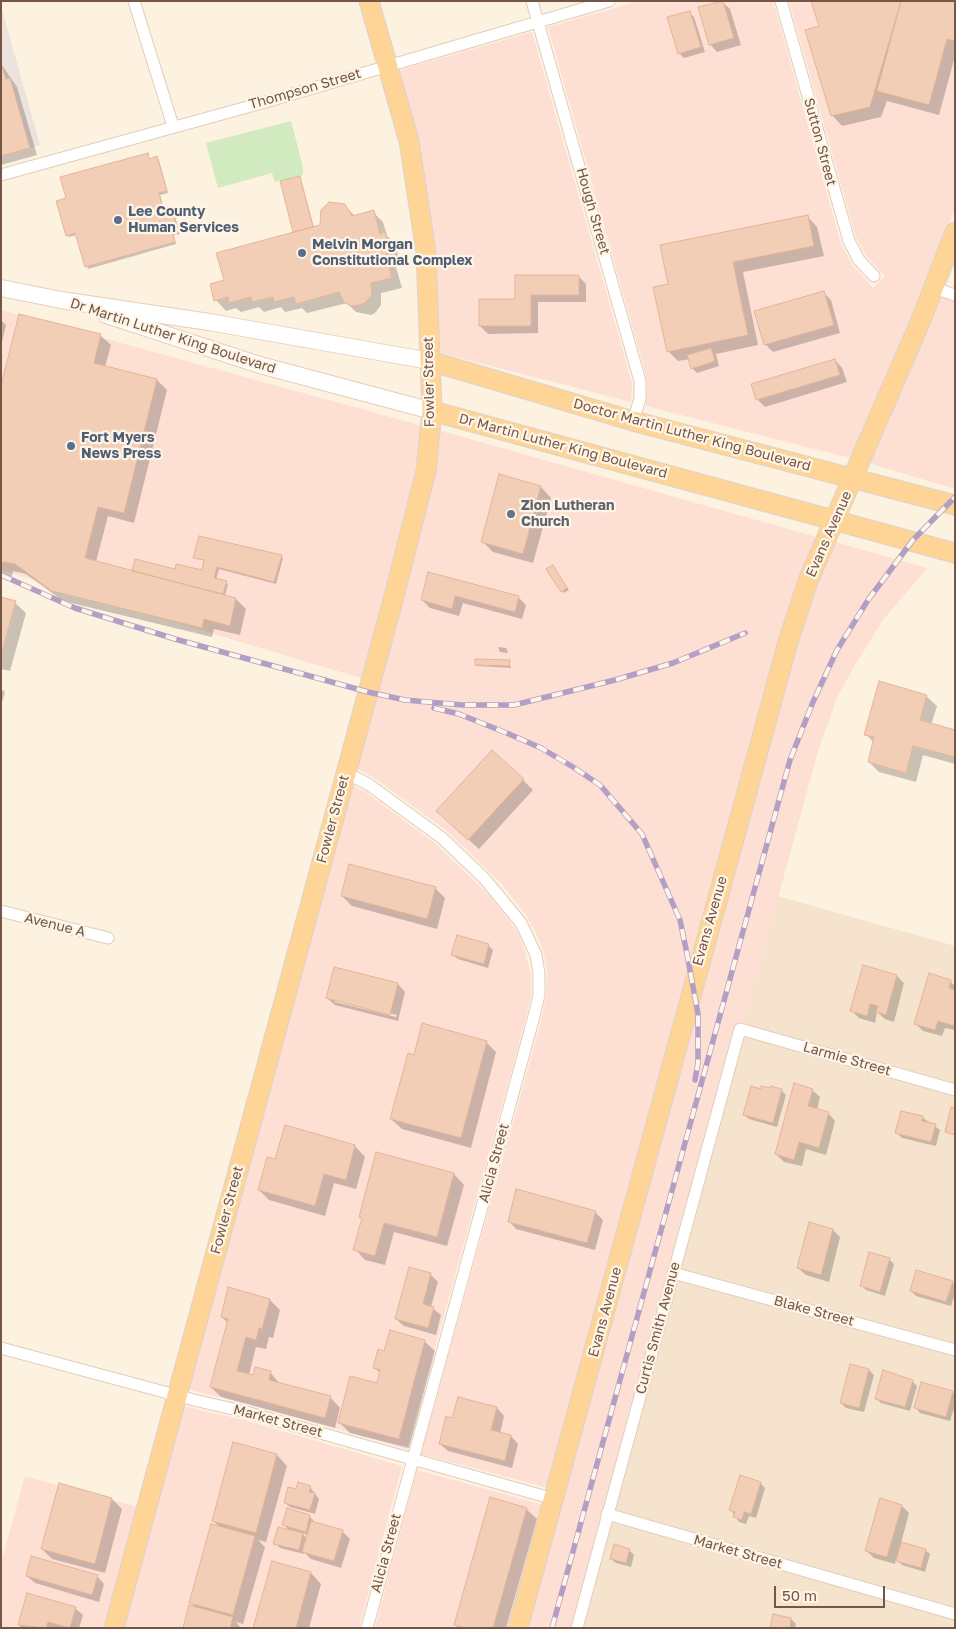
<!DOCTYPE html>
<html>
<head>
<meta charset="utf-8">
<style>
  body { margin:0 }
  #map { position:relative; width:956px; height:1629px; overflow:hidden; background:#fdf1e0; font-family:"Golos Text",sans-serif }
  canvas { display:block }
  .frame { position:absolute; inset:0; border:2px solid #745647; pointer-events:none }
  .scale { position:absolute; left:774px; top:1586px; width:111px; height:22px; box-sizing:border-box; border:2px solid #745647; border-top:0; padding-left:6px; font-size:15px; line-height:18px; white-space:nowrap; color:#745647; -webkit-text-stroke:4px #fff5e7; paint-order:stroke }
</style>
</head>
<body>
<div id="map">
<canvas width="956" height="1629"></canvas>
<div class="frame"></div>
<div class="scale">50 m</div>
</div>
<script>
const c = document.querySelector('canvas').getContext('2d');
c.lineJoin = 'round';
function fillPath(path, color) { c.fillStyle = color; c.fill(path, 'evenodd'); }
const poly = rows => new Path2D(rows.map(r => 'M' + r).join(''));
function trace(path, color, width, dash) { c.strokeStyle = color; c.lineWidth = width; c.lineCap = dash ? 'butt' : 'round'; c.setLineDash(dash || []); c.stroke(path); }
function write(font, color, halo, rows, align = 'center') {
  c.font = font + ' "Golos Text",sans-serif'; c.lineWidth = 4.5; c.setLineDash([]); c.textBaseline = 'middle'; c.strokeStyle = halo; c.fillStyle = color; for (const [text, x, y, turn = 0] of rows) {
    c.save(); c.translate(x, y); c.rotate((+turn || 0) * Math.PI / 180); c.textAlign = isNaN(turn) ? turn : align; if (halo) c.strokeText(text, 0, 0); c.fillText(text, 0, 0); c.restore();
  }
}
fillPath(poly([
  [778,896,955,946,955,1628,579,1628]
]), '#f5e3ce');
fillPath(poly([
  [640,1,773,1,841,244,853,266,873,288,885,276,865,254,856,237,789,1,955,1,955,208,914,317,854,459,646,406,647,378,548,27],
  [532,32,632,383,631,402,437,352,407,104,400,70],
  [941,291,955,295,955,489,869,463],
  [1,310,423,426,418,470,364,679,1,570],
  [438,430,820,538,548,1488,421,1454,541,1022,546,997,547,973,544,953,537,935,528,918,501,883,447,831,373,777,356,768],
  [835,542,927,568,883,620,855,665,837,698,818,751,579,1628,526,1628,795,644,815,584],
  [351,785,364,791,437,845,490,896,515,928,523,944,531,975,531,994,526,1018,407,1449,249,1404,186,1389],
  [183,1406,244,1420,402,1466,359,1628,122,1628],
  [417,1470,544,1505,510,1628,375,1628],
  [25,1476,138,1507,106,1628,1,1628,1,1563]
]), '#fedfd3');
fillPath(poly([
  [1,6,40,145,1,156]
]), '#ebe3dc');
fillPath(poly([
  [291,121,303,167,303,175,275,182,272,173,218,188,206,143]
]), '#d1eabf');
fillPath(poly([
  [813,1,955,1,955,56,939,115,887,101,881,117,842,126,832,115,820,27],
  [722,2,730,9,741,45,717,52,710,44],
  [689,12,694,17,705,52,684,58,679,53],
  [1,64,17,87,37,155,1,165],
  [147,154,150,160,157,158,159,160,168,193,160,195,164,209,171,207,173,209,180,234,174,235,176,244,88,269,77,235,69,237,67,235,68,199],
  [300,177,314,227,321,226,344,205,355,216,373,212,383,222,387,236,395,244,400,262,395,264,402,288,381,293,381,305,375,313,371,315,356,312,347,303,307,313,302,308,285,312,281,307,264,312,259,307,241,312,236,308,226,311,216,300,225,281,295,233,282,182],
  [807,216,817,227,824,256,743,272,758,345,716,354,719,366,697,373,692,368,690,359,678,361,668,351,670,285],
  [578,276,586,284,586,302,538,302,538,333,488,334,480,326,517,301],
  [823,292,831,300,840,333,773,352,765,344],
  [1,320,6,325,1,346],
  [100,335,111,345,105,367,157,380,167,390,134,523,108,516,96,562,133,572,203,572,205,561,195,557,281,556,283,558,276,584,219,569,216,580,228,584,225,595,236,599,246,609,240,635,214,629,212,637,63,601,26,574,13,571,11,579,1,577,1,391],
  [835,360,842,368,847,382,765,407,757,399],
  [500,476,541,487,551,498,533,563,493,552,482,541],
  [554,569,569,590,564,593,548,570],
  [429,573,518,597,526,605,522,619,463,603,459,616,430,608,422,600],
  [1,599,15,603,26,613,10,671,1,669],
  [498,647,506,648,508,653,500,652],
  [509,661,511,668,478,666,476,664],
  [1,689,5,692,1,705],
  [926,696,937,706,931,725,955,732,955,764,923,755,916,782,879,772,869,762,874,743,866,734],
  [523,780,533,790,479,849,448,821],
  [435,888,445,898,437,929,352,906,342,896],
  [488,945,493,950,488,968,458,959,453,955],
  [897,976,904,983,894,1022,885,1019,877,1012,875,1023,859,1018,852,1011],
  [950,981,955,986,955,1030,945,1028,942,1036,923,1031,915,1023],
  [398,984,405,992,398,1021,335,1005,327,998],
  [335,999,397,1015,396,1017,335,1002],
  [486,1042,496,1052,471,1148,402,1129,391,1119,415,1056],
  [762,1090,781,1090,786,1095,777,1127,749,1119,744,1115],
  [812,1090,820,1097,817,1110,828,1113,835,1121,826,1155,806,1149,802,1166,784,1162,776,1154],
  [922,1117,940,1130,936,1146,902,1138,897,1133],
  [286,1127,355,1146,365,1157,356,1189,334,1183,325,1216,269,1200,259,1190,276,1161],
  [377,1154,454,1174,464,1185,447,1246,394,1232,385,1265,365,1260,355,1249,363,1219,360,1217],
  [595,1212,603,1220,595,1250,516,1229,509,1221],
  [810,1224,833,1230,840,1237,829,1282,806,1275,798,1268],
  [889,1259,894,1264,885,1296,866,1290,861,1285],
  [430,1274,438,1282,431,1307,441,1315,436,1335,404,1326,396,1319],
  [952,1282,955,1285,955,1293,951,1306,916,1296,911,1291],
  [270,1300,280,1310,273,1338,269,1337,266,1349,256,1347,249,1375,254,1377,270,1372,280,1384,330,1397,340,1408,335,1428,221,1397,211,1387,228,1323,222,1317],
  [424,1341,435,1351,409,1448,350,1433,340,1423,378,1385,381,1374,375,1368,385,1352],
  [851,1365,869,1370,874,1375,864,1412,846,1408,841,1403],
  [912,1381,917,1386,910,1411,881,1403,876,1398],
  [952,1392,955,1394,955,1405,950,1421,920,1413,916,1408],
  [458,1398,497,1408,504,1416,500,1434,511,1436,518,1444,512,1468,448,1451,440,1444,453,1419],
  [277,1455,287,1466,266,1542,258,1540,265,1547,243,1624,236,1622,241,1628,184,1628,197,1609,191,1603,220,1527,213,1521],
  [760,1483,765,1488,756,1518,749,1516,746,1524,739,1522,731,1510],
  [60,1485,112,1499,122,1509,105,1573,52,1559,42,1549],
  [310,1487,319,1499,315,1514,290,1507,285,1503,297,1491],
  [902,1506,909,1513,901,1543,925,1550,930,1554,925,1572,902,1565,896,1559,895,1564,874,1558,866,1550],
  [526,1509,537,1519,506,1628,459,1628,455,1624],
  [309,1516,314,1521,314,1523,342,1531,350,1539,341,1568,311,1559,304,1552,304,1554,280,1548,275,1543,290,1531,284,1525],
  [302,1533,308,1535,307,1539],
  [629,1550,634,1555,631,1567,616,1563,611,1559],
  [273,1563,311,1573,321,1584,309,1628,255,1628],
  [27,1576,97,1576,104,1584,99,1602,35,1583],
  [75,1608,83,1615,79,1628,22,1628,19,1625],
  [791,1619,796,1624,795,1628,771,1628]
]), '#0003');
const building = poly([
  [723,1,734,38,709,45,698,7,723,1],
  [811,1,901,1,870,107,831,116,805,30,819,26,811,1],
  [901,1,955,1,955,41,947,39,929,105,877,91,901,1],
  [690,11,701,47,678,54,667,17,690,11],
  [1,64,6,79,10,78,30,148,1,156,1,64],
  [148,153,149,159,157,156,167,191,159,193,163,208,171,206,179,232,172,233,175,242,85,267,75,233,66,236,56,201,66,198,60,177,148,153],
  [300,176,313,227,293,232,280,181,300,176],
  [329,202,345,204,352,216,374,210,380,234,385,232,391,252,386,254,392,278,371,283,372,295,365,303,355,306,349,305,344,302,339,292,296,304,294,297,274,302,273,297,252,302,251,297,229,303,228,297,214,301,210,284,224,280,216,253,320,225,321,210,329,202],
  [808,215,814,246,733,262,748,335,667,352,653,287,668,284,660,245,808,215],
  [515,275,579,275,579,295,531,295,531,326,479,326,479,299,515,299,515,275],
  [824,291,834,325,764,345,754,311,824,291],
  [19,314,101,334,94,363,157,379,124,513,98,507,85,558,236,598,230,626,204,619,202,628,52,591,15,564,3,562,1,569,1,386,19,314],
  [711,348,715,361,691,369,687,355,711,348],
  [835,359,840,375,756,400,751,384,835,359],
  [499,474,541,486,523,554,481,542,499,474],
  [199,536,282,555,274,582,217,567,214,578,227,581,223,594,132,571,135,559,175,569,176,564,202,570,204,560,193,558,199,536],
  [553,565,567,588,561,592,546,569,553,565],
  [428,572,519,596,515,612,455,596,452,609,421,600,428,572],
  [1,597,16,601,1,656,1,597],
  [475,659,510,660,509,666,475,665,475,659],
  [879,681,927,695,920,720,955,730,955,757,913,746,906,773,868,762,874,737,864,735,879,681],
  [492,750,524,779,468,840,436,811,492,750],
  [349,864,436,887,427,919,341,896,349,864],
  [457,935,489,944,484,964,451,955,457,935],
  [863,965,897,975,886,1015,876,1012,878,1006,870,1004,867,1016,850,1011,863,965],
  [334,967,398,983,390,1015,326,998,334,967],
  [929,973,951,980,949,988,955,990,955,1026,938,1021,935,1030,914,1024,929,973],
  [422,1023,487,1041,461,1138,390,1119,408,1053,414,1055,422,1023],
  [794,1083,813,1089,808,1106,829,1112,819,1148,799,1142,794,1160,775,1154,794,1083],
  [751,1086,761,1089,761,1086,770,1088,770,1086,782,1089,773,1123,743,1115,751,1086],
  [951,1107,955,1108,955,1135,945,1132,951,1107],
  [901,1111,923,1116,922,1121,936,1124,931,1142,895,1133,901,1111],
  [285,1125,355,1145,346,1180,324,1174,315,1206,258,1190,267,1157,275,1159,285,1125],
  [376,1152,454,1173,437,1237,384,1223,375,1256,353,1250,362,1218,359,1217,376,1152],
  [516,1189,596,1211,587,1243,508,1222,516,1189],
  [809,1222,833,1229,821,1275,797,1268,809,1222],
  [869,1252,890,1258,880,1292,860,1286,869,1252],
  [409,1267,431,1273,423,1304,434,1307,428,1328,395,1319,409,1267],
  [916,1270,953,1281,946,1302,910,1291,916,1270],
  [228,1287,270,1299,262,1329,259,1328,256,1340,246,1337,237,1371,253,1375,255,1367,271,1371,269,1380,331,1396,325,1418,210,1387,228,1319,221,1317,228,1287],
  [390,1330,425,1340,399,1439,338,1423,350,1376,377,1383,380,1370,373,1368,378,1349,384,1351,390,1330],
  [850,1364,869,1369,859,1408,840,1403,850,1364],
  [883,1370,913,1380,905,1407,875,1399,883,1370],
  [921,1382,953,1391,946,1417,914,1408,921,1382],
  [458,1397,497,1407,491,1430,511,1435,505,1461,439,1444,446,1416,452,1418,458,1397],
  [233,1442,277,1454,256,1533,212,1521,233,1442],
  [740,1475,761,1482,751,1514,744,1512,742,1520,733,1517,735,1512,729,1510,740,1475],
  [298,1482,311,1486,309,1492,315,1493,310,1510,284,1503,288,1487,296,1489,298,1482],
  [59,1483,112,1498,95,1564,41,1549,59,1483],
  [490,1497,527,1508,493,1628,464,1628,454,1625,490,1497],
  [880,1498,902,1505,887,1557,865,1551,880,1498],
  [287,1508,310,1515,306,1532,282,1525,287,1508],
  [311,1521,343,1530,334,1561,302,1552,311,1521],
  [211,1524,255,1536,233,1615,189,1603,211,1524],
  [278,1527,303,1533,299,1550,273,1544,278,1527],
  [901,1542,926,1549,921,1568,896,1561,901,1542],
  [614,1544,630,1549,626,1563,610,1559,614,1544],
  [31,1556,98,1575,92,1595,26,1576,31,1556],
  [272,1561,311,1572,296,1628,253,1628,272,1561],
  [27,1593,76,1607,70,1628,48,1622,46,1628,18,1625,27,1593],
  [189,1605,233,1617,230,1628,183,1628,189,1605],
  [773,1614,791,1618,790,1628,770,1628,773,1614]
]);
fillPath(building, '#f3ceb7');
trace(building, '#e6b497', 1);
const street = poly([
  [134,1,173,126],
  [532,1,640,381,640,399,633,421],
  [781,1,849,241,859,260,874,276],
  [1,175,269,101,609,1],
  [934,288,955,295],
  [346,773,368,784,442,838,484,878,521,923,536,955,539,974,539,995,533,1020,367,1628],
  [1,911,108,938],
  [673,1273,955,1350],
  [1,1348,194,1400,246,1412,554,1499],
  [607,1514,955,1614],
  [577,1628,740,1029,955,1090]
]);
const secondary = poly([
  [1,288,61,300,209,322,430,361],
  [106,315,260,365,432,411]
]);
const primary = poly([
  [430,361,633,421,955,505],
  [432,411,955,553],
  [114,1628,392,604,426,471,432,411,426,252,409,141,369,1],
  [518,1628,788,642,808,581,921,320,955,232]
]);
trace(street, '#e1cdbc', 13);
trace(secondary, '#e6ceba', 18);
trace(primary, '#dbd3cf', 21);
trace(street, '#fff', 11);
trace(secondary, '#fff', 16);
trace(primary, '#fed596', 19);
const rail = poly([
  [1,575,75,608,175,639,368,692,405,700,463,705,514,705,615,680,673,663,745,633],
  [434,708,459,714,509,734,541,748,573,767,600,785,642,834,680,920,687,954,698,1014,698,1063,695,1080],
  [552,1628,790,760,813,702,837,650,868,600,913,540,955,497]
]);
trace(rail, '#b39fc6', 5.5);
trace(rail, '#fff5e7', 4, [11]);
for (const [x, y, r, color] of [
  [118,220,5,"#5c6f8a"],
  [302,253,5,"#5c6f8a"],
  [71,446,5,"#5c6f8a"],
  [511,514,5,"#6b7280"]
]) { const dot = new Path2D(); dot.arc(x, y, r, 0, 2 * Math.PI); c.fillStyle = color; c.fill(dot); trace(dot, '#fff5e7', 2); }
write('14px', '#745647', '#fff5e7', [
  ["Thompson Street",305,89,-16],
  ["Sutton Street",820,142,75],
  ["Hough Street",593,211,74],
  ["Dr Martin Luther King Boulevard",173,336,18],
  ["Fowler Street",429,382,-91],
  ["Doctor Martin Luther King Boulevard",692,435,15],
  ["Dr Martin Luther King Boulevard",563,446,15],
  ["Evans Avenue",829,534,-66],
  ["Fowler Street",333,819,-75],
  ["Evans Avenue",710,921,-74],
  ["Avenue A",55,925,14],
  ["Larmie Street",847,1059,16],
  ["Alicia Street",494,1163,-75],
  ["Fowler Street",227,1210,-75],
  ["Blake Street",814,1311,15],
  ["Evans Avenue",605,1312,-75],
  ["Curtis Smith Avenue",658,1328,-75],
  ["Market Street",278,1421,15],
  ["Market Street",738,1552,16],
  ["Alicia Street",386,1553,-75]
]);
write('bold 14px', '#4e5e75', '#fff5e7', [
  ["Lee County",128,212],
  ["Human Services",128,228],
  ["Melvin Morgan",312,245],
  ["Constitutional Complex",312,261],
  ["Fort Myers",81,438],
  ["News Press",81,454]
], 'left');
write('bold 14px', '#5b616d', '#fff5e7', [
  ["Zion Lutheran",521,506],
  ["Church",521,522]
], 'left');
</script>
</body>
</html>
